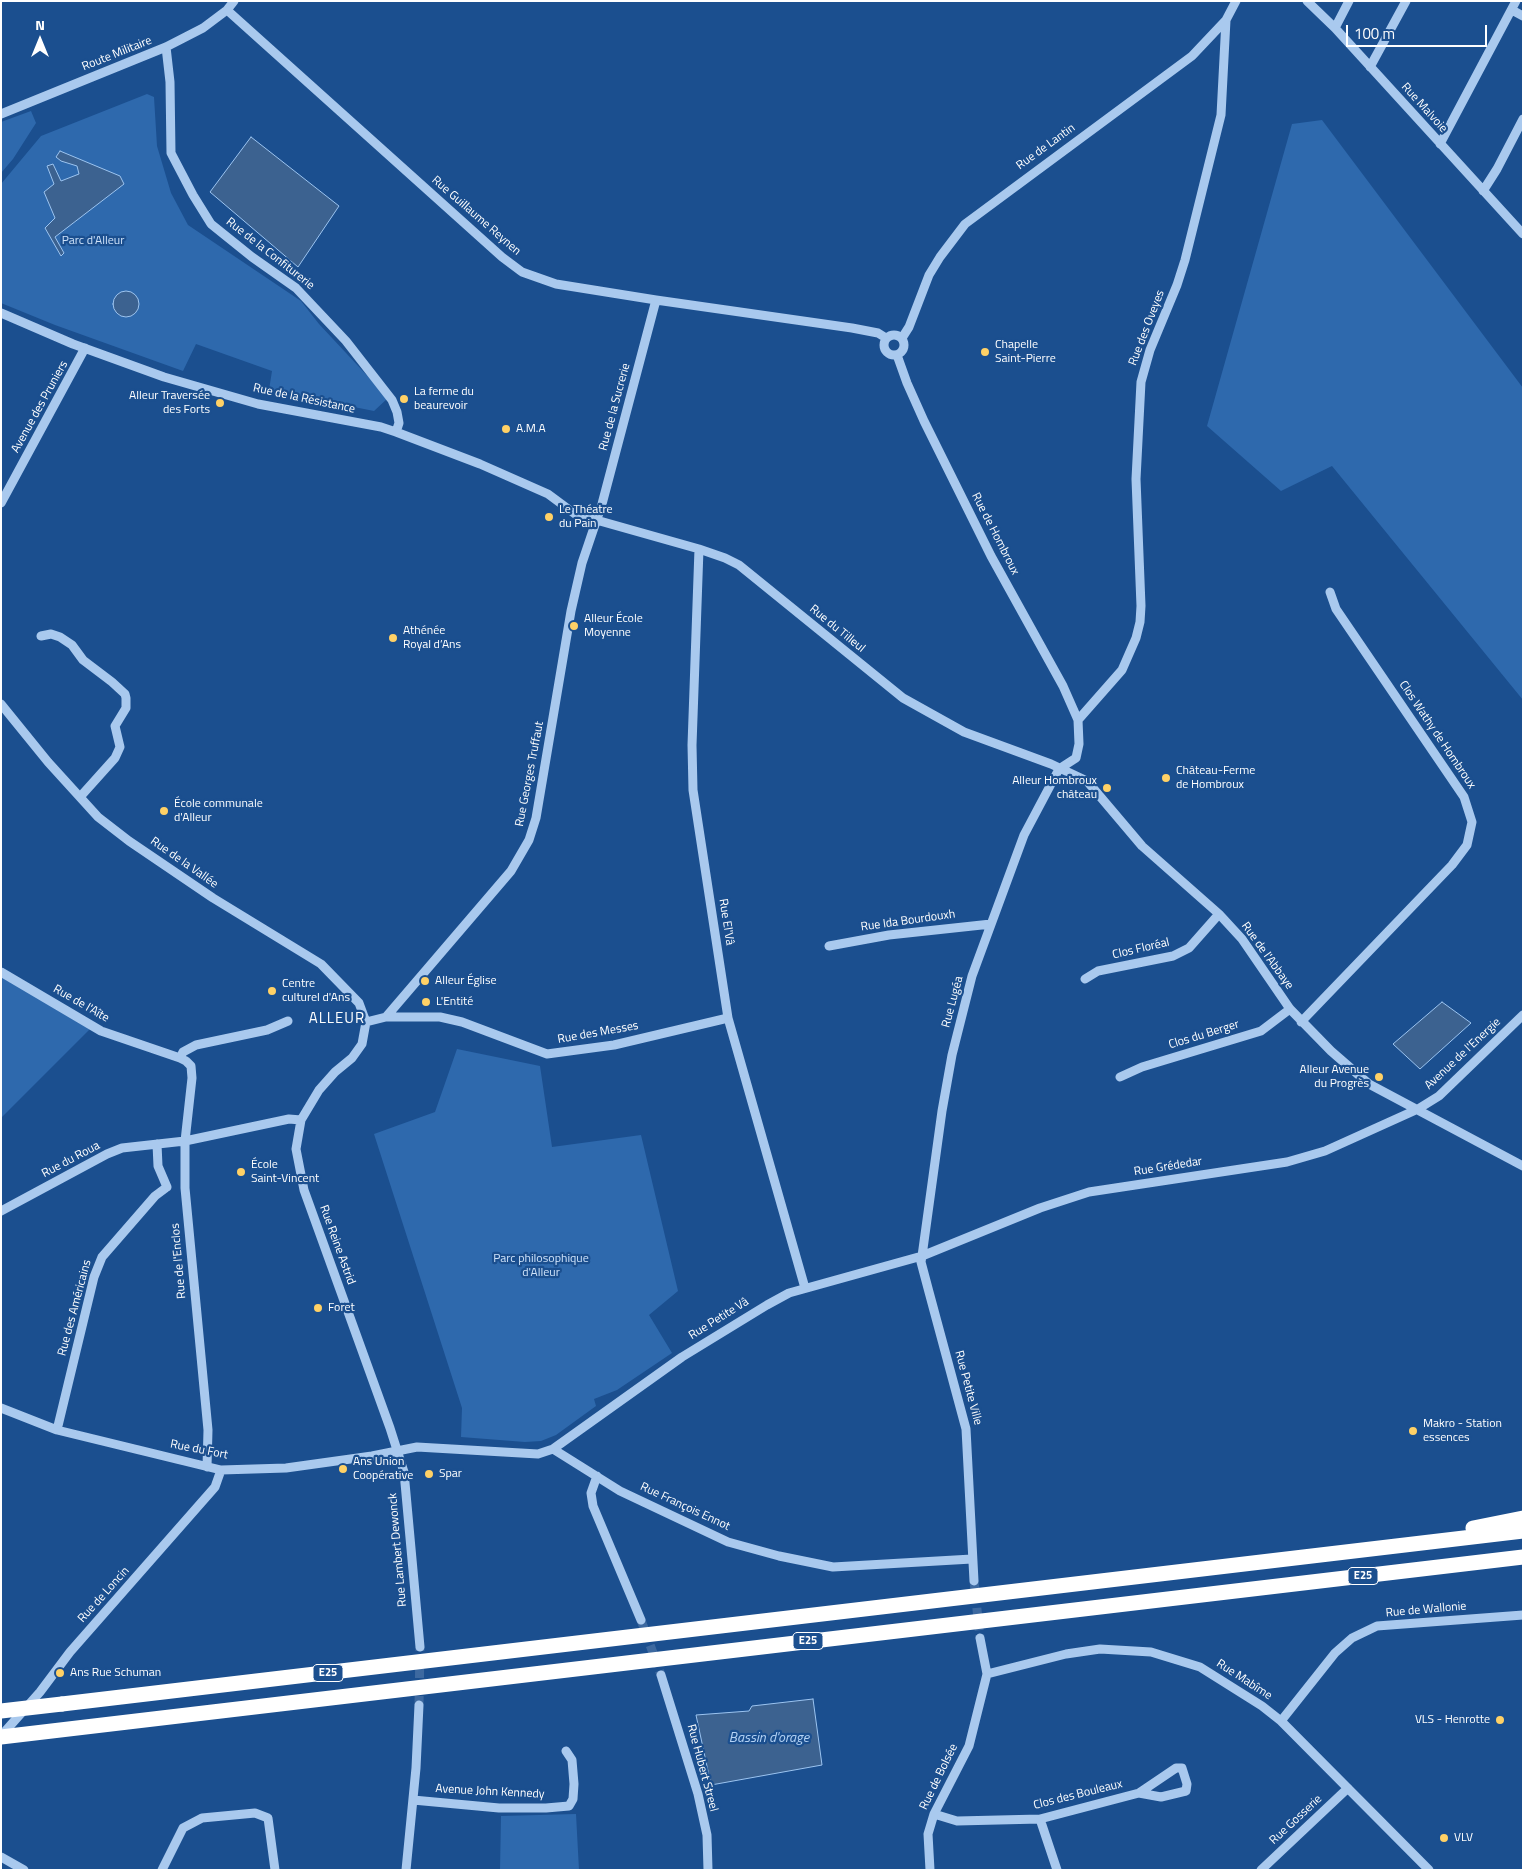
<!DOCTYPE html>
<html>
<head>
<meta charset="utf-8">
<style>
  body { margin:0 }
  #map { position:relative; width:1524px; height:1871px; overflow:hidden; background:#1b4f8f; font-family:"Titillium Web",sans-serif }
  canvas { display:block }
  .frame { position:absolute; inset:0; border:2px solid #fff; pointer-events:none }
  .north { position:absolute; left:15px; top:15px; width:50px; height:50px; -webkit-text-stroke:4px #1b4f8f; paint-order:stroke; rotate:0deg; font-size:14px; font-weight:700; line-height:20px; text-align:center; color:#fff }
  .north::after { content:''; display:block; margin:auto; width:18px; height:22px; background:#fff; clip-path:polygon(50% 0,100% 100%,50% 72%,0 100%) }
  .scale { position:absolute; left:1346px; top:25px; width:141px; height:22px; box-sizing:border-box; border:2px solid #fff; border-top:0; padding-left:6px; font-size:15px; line-height:18px; white-space:nowrap; color:#fff; -webkit-text-stroke:4px #1b4f8f; paint-order:stroke }
</style>
</head>
<body>
<div id="map">
<canvas width="1524" height="1871"></canvas>
<div class="frame"></div>
<div class="north">N</div>
<div class="scale">100 m</div>
</div>
<script>
const c = document.querySelector('canvas').getContext('2d');
c.lineJoin = 'round';
function fillPath(path, color) { c.fillStyle = color; c.fill(path, 'evenodd'); }
const poly = rows => new Path2D(rows.map(r => 'M' + r).join(''));
function trace(path, color, width, dash) { c.strokeStyle = color; c.lineWidth = width; c.lineCap = dash ? 'butt' : 'round'; c.setLineDash(dash || []); c.stroke(path); }
function write(font, color, halo, rows, align = 'center') {
  c.font = font + ' "Titillium Web",sans-serif'; c.lineWidth = 4.5; c.setLineDash([]); c.textBaseline = 'middle'; c.strokeStyle = halo; c.fillStyle = color; for (const [text, x, y, turn = 0] of rows) {
    c.save(); c.translate(x, y); c.rotate((+turn || 0) * Math.PI / 180); c.textAlign = isNaN(turn) ? turn : align; if (halo) c.strokeText(text, 0, 0); c.fillText(text, 0, 0); c.restore();
  }
}
fillPath(poly([
  [147,94,154,97,157,146,171,193,188,225,301,301,319,324,388,398,374,411,269,390,272,371,196,344,183,371,55,325,1,303,1,184,41,136],
  [31,111,36,123,13,159,1,173,1,122],
  [1322,120,1523,388,1523,700,1332,466,1281,491,1207,426,1292,124],
  [1,973,90,1029,1,1118],
  [457,1049,540,1066,552,1147,641,1135,678,1291,649,1315,672,1353,617,1390,594,1399,596,1406,556,1435,541,1441,525,1442,461,1437,462,1408,374,1134,435,1112],
  [576,1814,579,1870,500,1870,501,1816]
]), '#2e69ad');
const water = poly([
  [251,137,339,206,298,267,210,192,251,137],
  [60,151,120,176,124,184,55,237,64,253,61,256,45,228,55,218,44,192,54,184,47,166,53,164,61,181,79,174,77,166,61,161,56,157,60,151],
  '113 304a13 13 0 1 1 26 0a13 13 0 1 1-26 0Z',
  [1442,1002,1471,1023,1420,1069,1393,1044,1442,1002],
  [813,1699,822,1765,711,1785,696,1715,749,1711,752,1706,813,1699]
]);
fillPath(water, '#3c6290');
trace(water, '#9cc4f0', 1);
trace(poly([
  [974,1581,980,1638],
  [641,1620,661,1675],
  [419,1705,420,1647]
]), '#3d69a0', 9, [9, 4.5]);
trace(poly([
  [1307,1,1335,28,1523,234],
  [227,10,502,257,522,272,556,284,656,300,852,328,878,333,886,338],
  [1512,10,1523,16],
  [1335,28,1349,1],
  [166,47,170,82,171,153,193,195,211,224,252,257,296,288,346,341,392,400,397,412,399,423,396,432],
  [1370,67,1406,1],
  [1,114,166,47,203,28,227,10,234,1],
  [1440,144,1516,1],
  [1483,191,1497,169,1523,119],
  [1,313,73,344,164,377,258,404,381,427,396,432,480,464,548,494,575,514,699,549,725,558,739,565,903,698,964,732,1051,764,1087,781,1142,846,1219,914,1242,939,1290,1009,1331,1051,1369,1084,1523,1166],
  '884 345a10 10 0 1 1 20 0a10 10 0 1 1-20 0Z',
  [902,338,909,327,929,275,940,257,965,224,1192,56,1226,20,1236,1],
  [897,355,907,383,924,421,991,556,1063,686,1078,720,1079,744,1076,758,1059,769],
  [1,503,85,348],
  [699,549,692,745,693,790,728,1018,805,1288],
  [41,636,51,634,60,637,72,645,83,660,112,682,125,694,126,698,126,708,115,726,120,747,115,758,80,797],
  [1,704,48,762,98,817,129,841,213,898,321,964,359,1003,366,1022],
  [1078,720,1122,670,1136,638,1140,622,1141,606,1136,479,1141,382,1150,350,1177,285,1185,260,1221,115,1226,20],
  [829,946,889,935,991,924],
  [1,972,101,1031,180,1058,186,1061,191,1066,192,1078,185,1141,185,1188,208,1430,207,1467],
  [1085,979,1098,971,1173,956,1189,948,1219,914],
  [386,1017,511,871,529,840,536,818,571,611,582,563,602,504,656,300],
  [1301,1022,1452,865,1467,845,1472,822,1464,797,1336,609,1330,592],
  [180,1058,183,1052,196,1045,267,1030,288,1021],
  [1120,1077,1142,1067,1261,1031,1290,1009],
  [157,1144,158,1166,167,1187],
  [1,1211,107,1154,122,1148,185,1141,289,1119,301,1120],
  [1,1408,57,1430,221,1470,286,1468,372,1456,417,1447,538,1454,553,1449,682,1357,767,1305,789,1293,922,1256,1040,1208,1089,1192,1287,1162,1325,1151,1418,1109,1439,1096,1523,1015],
  [57,1430,94,1277,102,1257,155,1196,167,1187],
  [553,1449,620,1491,728,1542,779,1556,833,1567,972,1559],
  [597,1476,591,1493,593,1506,641,1620],
  [974,1581,966,1429,929,1292,921,1262,922,1256,942,1111,952,1055,972,976,1024,835,1059,769],
  [420,1647,404,1472,390,1428,304,1190,296,1149,301,1120,319,1090,335,1072,352,1058,362,1044,366,1022,386,1017,440,1017,462,1022,547,1054,614,1045,728,1018],
  [987,1674,1066,1654,1100,1649,1151,1652,1200,1667,1262,1706,1281,1721,1429,1870],
  [661,1675,698,1794,707,1835,708,1870],
  [1281,1721,1335,1653,1352,1638,1377,1626,1523,1615],
  [1,1736,40,1692,70,1652,215,1487,221,1470],
  [413,1800,499,1808,546,1808,569,1806,573,1799,574,1784,572,1760,566,1751],
  [934,1814,957,1821,1040,1819,1139,1793,1161,1797,1186,1791,1187,1784,1182,1768,1176,1768,1139,1793],
  [1040,1819,1057,1870],
  [1,1857,24,1870],
  [162,1870,183,1828,202,1818,255,1813,268,1818,275,1870],
  [406,1870,416,1768,419,1705],
  [930,1870,928,1834,934,1814,969,1746,987,1674,980,1638],
  [1261,1870,1348,1788]
]), '#a9c9ee', 9);
trace(poly([
  [1473,1528,1523,1518],
  [62,1704,1523,1531],
  [1,1737,1523,1557]
]), '#fff', 15);
trace(poly([
  [1,1711,62,1704]
]), '#fff', 15);
for (const [x, y, r, color] of [
  [985,352,5,"#ffd166"],
  [404,399,5,"#ffd166"],
  [220,403,5,"#ffd166"],
  [506,429,5,"#ffd166"],
  [549,517,5,"#ffd166"],
  [574,626,5,"#ffd166"],
  [393,638,5,"#ffd166"],
  [1166,778,5,"#ffd166"],
  [1107,788,5,"#ffd166"],
  [164,811,5,"#ffd166"],
  [425,981,5,"#ffd166"],
  [272,991,5,"#ffd166"],
  [426,1002,5,"#ffd166"],
  [1379,1077,5,"#ffd166"],
  [241,1172,5,"#ffd166"],
  [318,1308,5,"#ffd166"],
  [1413,1431,5,"#ffd166"],
  [343,1469,5,"#ffd166"],
  [429,1474,5,"#ffd166"],
  [60,1673,5,"#ffd166"],
  [1500,1720,5,"#ffd166"],
  [1444,1838,5,"#ffd166"]
]) { const dot = new Path2D(); dot.arc(x, y, r, 0, 2 * Math.PI); c.fillStyle = color; c.fill(dot); trace(dot, '#1b4f8f', 2); }
for (const [x, y, w] of [
  [1363,1576,30],
  [808,1641,30],
  [328,1673,30]
]) { const box = new Path2D(); box.roundRect(x - w / 2, y - 8.5, w, 17, 4); c.fillStyle = '#1b4f8f'; c.fill(box); trace(box, '#fff', 1); }
write('bold 11px', '#fff', null, [
  ["E25",1363,1576],
  ["E25",808,1641],
  ["E25",328,1673]
]);
write('12px', '#fff', '#1b4f8f', [
  ["Route Militaire",117,54,-22],
  ["Rue Malvoie",1424,108,48],
  ["Rue de Lantin",1046,147,-36],
  ["Rue Guillaume Reynen",476,216,41],
  ["Rue de la Confiturerie",270,254,38],
  ["Rue des Oveyes",1147,328,-69],
  ["Rue de la Résistance",304,399,12],
  ["Avenue des Pruniers",40,407,-61],
  ["Rue de la Sucrerie",615,407,-75],
  ["Rue de Hombroux",995,534,63],
  ["Rue du Tilleul",837,629,39],
  ["Clos Wathy de Hombroux",1437,735,56],
  ["Rue Georges Truffaut",530,774,-79],
  ["Rue de la Vallée",184,863,35],
  ["Rue Ida Bourdouxh",908,921,-8],
  ["Rue El'Vâ",726,922,81],
  ["Clos Floréal",1141,949,-13],
  ["Rue de l'Abbaye",1267,956,54],
  ["Rue Lugéa",953,1002,-75],
  ["Rue de l'Aîte",81,1004,30],
  ["Rue des Messes",598,1033,-10],
  ["Clos du Berger",1204,1035,-17],
  ["Avenue de l'Energie",1463,1054,-43],
  ["Rue du Roua",71,1160,-28],
  ["Rue Grédedar",1168,1167,-9],
  ["Rue Reine Astrid",337,1245,70],
  ["Rue de l'Enclos",179,1261,-95],
  ["Rue des Américains",75,1308,-75],
  ["Rue Petite Vâ",719,1319,-32],
  ["Rue Petite Ville",968,1388,75],
  ["Rue du Fort",199,1450,11],
  ["Rue François Ennot",685,1507,25],
  ["Rue Lambert Dewonck",398,1550,-95],
  ["Rue de Loncin",104,1595,-48],
  ["Rue de Wallonie",1426,1610,-5],
  ["Rue Mabîme",1244,1680,33],
  ["Rue Hubert Streel",702,1768,75],
  ["Rue de Bolsée",939,1777,-64],
  ["Avenue John Kennedy",490,1792,3],
  ["Clos des Bouleaux",1078,1795,-14],
  ["Rue Gosserie",1296,1820,-43]
]);
write('12px', '#cfe3fa', '#1b4f8f', [
  ["Parc d'Alleur",93,241],
  ["Parc philosophique",541,1259],
  ["d'Alleur",541,1273]
]);
write('12px', '#fff', '#1b4f8f', [
  ["Chapelle",995,345],
  ["Saint-Pierre",995,359],
  ["La ferme du",414,392],
  ["beaurevoir",414,406],
  ["Alleur Traversée",210,396,"right"],
  ["des Forts",210,410,"right"],
  ["A.M.A",516,429],
  ["Le Théatre",559,510],
  ["du Pain",559,524],
  ["Alleur École",584,619],
  ["Moyenne",584,633],
  ["Athénée",403,631],
  ["Royal d’Ans",403,645],
  ["Château-Ferme",1176,771],
  ["de Hombroux",1176,785],
  ["Alleur Hombroux",1097,781,"right"],
  ["château",1097,795,"right"],
  ["École communale",174,804],
  ["d'Alleur",174,818],
  ["Alleur Église",435,981],
  ["Centre",282,984],
  ["culturel d'Ans",282,998],
  ["L'Entité",436,1002],
  ["Alleur Avenue",1369,1070,"right"],
  ["du Progrès",1369,1084,"right"],
  ["École",251,1165],
  ["Saint-Vincent",251,1179],
  ["Foret",328,1308],
  ["Makro - Station",1423,1424],
  ["essences",1423,1438],
  ["Ans Union",353,1462],
  ["Coopérative",353,1476],
  ["Spar",439,1474],
  ["Ans Rue Schuman",70,1673],
  ["VLS - Henrotte",1490,1720,"right"],
  ["VLV",1454,1838]
], 'left');
write('italic 14px', '#b5d3f5', '#1b4f8f', [
  ["Bassin d'orage",769,1739]
]);
c.letterSpacing = '1px';
write('15px', '#fff', '#1b4f8f', [
  ["ALLEUR",337,1019]
]);
c.letterSpacing = '0px';
</script>
</body>
</html>
